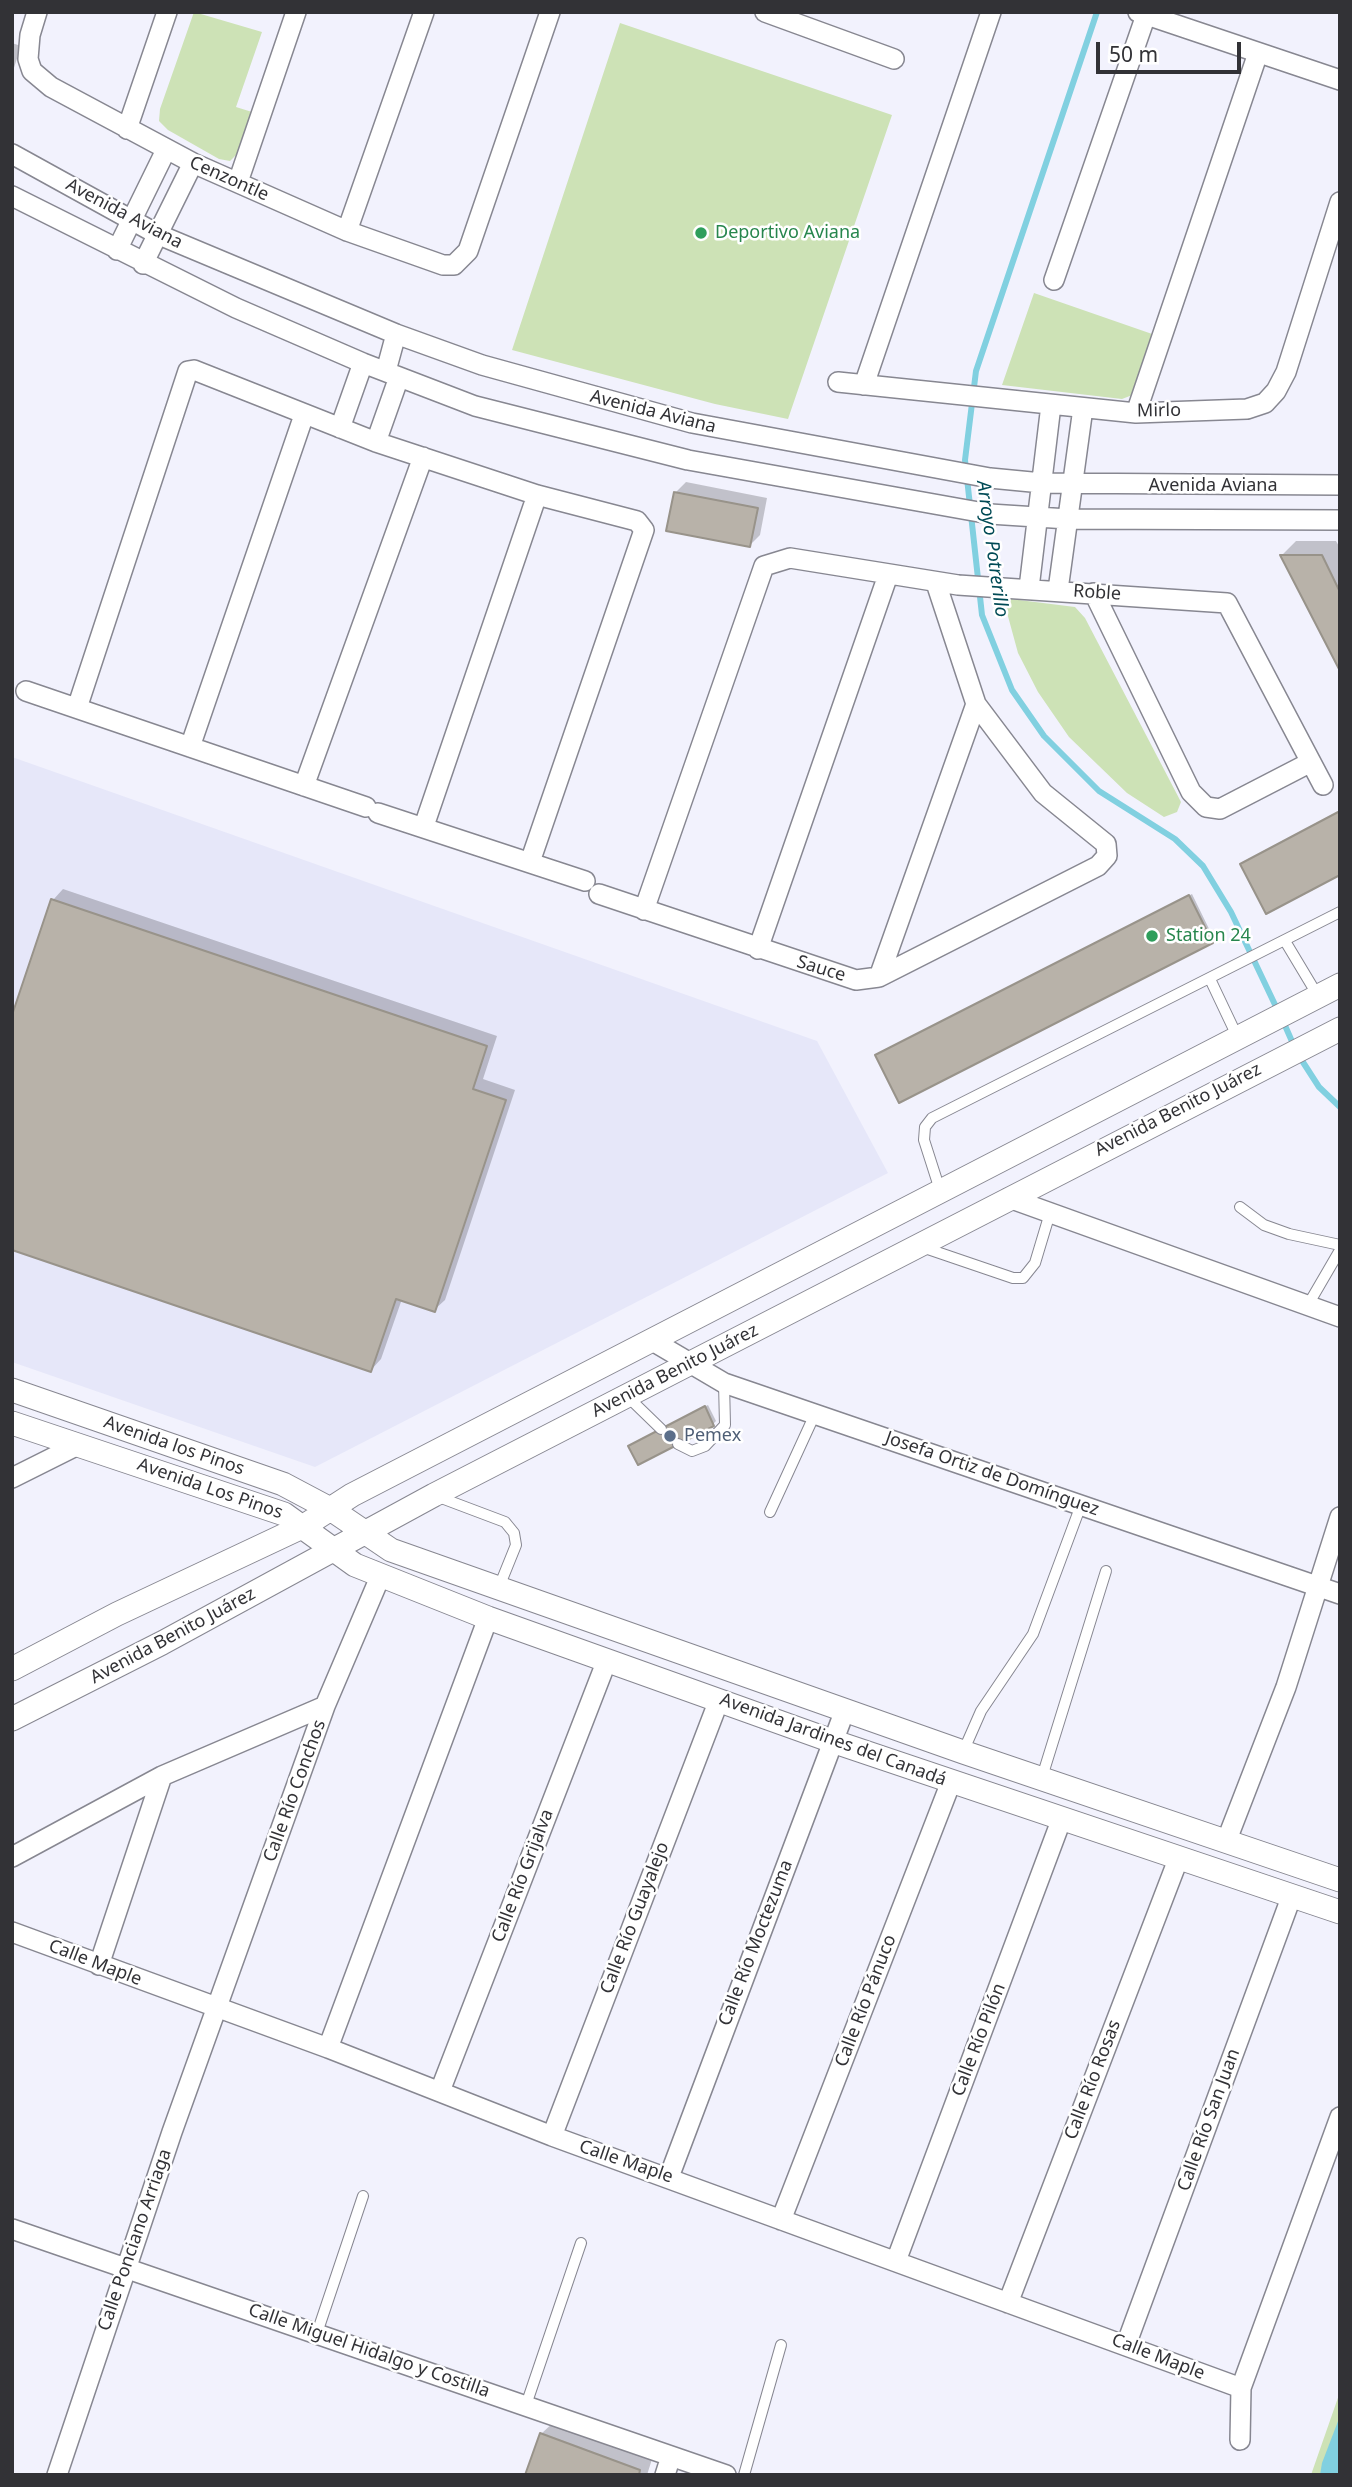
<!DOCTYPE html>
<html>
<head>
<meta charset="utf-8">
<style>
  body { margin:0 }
  #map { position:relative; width:1352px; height:2487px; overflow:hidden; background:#f2f2fd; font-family:"Noto Sans",sans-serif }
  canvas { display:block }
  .frame { position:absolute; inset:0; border:14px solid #323236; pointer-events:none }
  .scale { position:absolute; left:1096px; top:42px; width:145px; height:32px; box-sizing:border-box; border:4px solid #323236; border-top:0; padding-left:9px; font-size:21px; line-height:24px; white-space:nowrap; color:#323236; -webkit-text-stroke:5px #fff; paint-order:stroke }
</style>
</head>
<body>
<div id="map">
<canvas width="1352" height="2487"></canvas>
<div class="frame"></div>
<div class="scale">50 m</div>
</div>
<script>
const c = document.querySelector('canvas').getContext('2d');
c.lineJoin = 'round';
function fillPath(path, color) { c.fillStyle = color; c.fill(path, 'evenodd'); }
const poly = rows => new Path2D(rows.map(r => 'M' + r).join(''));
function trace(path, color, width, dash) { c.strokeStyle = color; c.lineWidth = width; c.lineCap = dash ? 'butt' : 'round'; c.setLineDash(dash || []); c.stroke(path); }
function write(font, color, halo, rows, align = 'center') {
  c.font = font + ' "Noto Sans",sans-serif'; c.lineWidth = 5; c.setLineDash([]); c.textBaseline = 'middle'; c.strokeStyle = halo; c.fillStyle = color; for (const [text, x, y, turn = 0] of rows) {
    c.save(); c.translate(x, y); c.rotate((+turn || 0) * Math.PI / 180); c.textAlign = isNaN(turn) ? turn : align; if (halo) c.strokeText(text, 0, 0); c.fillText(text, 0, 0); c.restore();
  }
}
fillPath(poly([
  [12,757,817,1041,888,1173,315,1467,12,1362]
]), '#e6e7f9');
fillPath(poly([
  [194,12,262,32,236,107,252,112,237,154,230,161,219,159,168,130,159,121,160,109],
  [620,23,892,115,788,419,715,404,512,350],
  [1034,293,1155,335,1135,394,1122,399,1002,385],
  [1003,598,1075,607,1085,618,1181,802,1177,812,1164,817,1127,793,1069,737,1038,692,1018,653],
  [1340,2392,1340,2475,1311,2475,1312,2472]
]), '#cde2b6');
fillPath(poly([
  [1340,2416,1340,2475,1320,2475,1322,2463]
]), '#81d0e0');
fillPath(poly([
  [12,43,21,46,12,74],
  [686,482,767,498,760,535,750,545,675,493],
  [1296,541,1336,541,1340,548,1340,667,1282,555],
  [63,889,497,1036,483,1079,515,1090,445,1300,434,1310,402,1299,381,1359,371,1370,53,900],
  [1192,894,1214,939,1211,942,880,1053],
  [708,1405,716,1421,713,1424,639,1462,631,1446,633,1443],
  [556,2420,653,2456,647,2475,527,2475,541,2434]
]), '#0003');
trace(poly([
  [1097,12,976,371,965,460,982,615,1012,690,1044,736,1099,791,1175,839,1203,866,1231,912,1278,1011],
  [1283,1021,1294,1046],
  [1299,1056,1319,1087,1340,1107]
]), '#81d0e0', 6);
const building = poly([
  [674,492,758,508,750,547,666,531,674,492],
  [1280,555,1322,555,1340,592,1340,671,1280,555],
  [1340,811,1340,875,1266,914,1240,864,1340,811],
  [1189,895,1213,943,899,1103,875,1055,1189,895],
  [51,899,487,1046,473,1089,506,1100,435,1312,396,1299,371,1372,12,1250,12,1015,51,899],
  [705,1406,714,1426,638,1465,628,1446,705,1406],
  [540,2433,640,2470,639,2475,525,2475,540,2433]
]);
fillPath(building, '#b8b2a9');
trace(building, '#98938a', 2);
const service = poly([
  [1285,941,1318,996],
  [1210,979,1237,1036],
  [940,1190,924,1140,925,1127,932,1118,1340,912],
  [1240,1207,1264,1225,1289,1234,1340,1245],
  [922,1247,1013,1278,1023,1278,1035,1263,1050,1213],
  [1308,1305,1340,1250],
  [627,1396,661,1429],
  [678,1444,692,1451,705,1446,725,1425,724,1383],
  [436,1496,505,1522,514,1533,516,1545,499,1587],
  [770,1512,815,1414],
  [963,1752,981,1711,1033,1634,1081,1505],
  [1042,1777,1106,1571],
  [317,2333,363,2196],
  [526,2405,581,2243],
  [744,2475,781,2345]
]);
const minor = poly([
  [37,12,30,35,28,59,32,71,51,87,193,163,347,231,443,265,454,265,468,251,550,12],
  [765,12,894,59],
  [1138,12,1340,80],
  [127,129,167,12],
  [12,154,157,234,396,334,482,365,692,423,990,478,1042,483,1340,485],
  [238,182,296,12],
  [12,196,236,308,363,363,475,406,688,460,990,514,1068,519,1340,520],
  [347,231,424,12],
  [117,250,166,150],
  [143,264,193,163],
  [1054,280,1146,15],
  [386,371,396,334],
  [838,382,1136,413,1247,409,1265,403,1276,391,1286,372,1340,202],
  [864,385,991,12],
  [1136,413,1258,53],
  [340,428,363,363],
  [376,442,399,377],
  [1029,588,1051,405],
  [1058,590,1083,408],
  [1094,593,1191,792,1206,807,1220,809,1311,762],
  [26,691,366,807],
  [77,708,188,371,194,370,376,442,537,495,637,521,644,530,530,862],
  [190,747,304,415],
  [304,786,423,457],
  [378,813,585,881],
  [424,826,537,495],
  [599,894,856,980,879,977,1098,866,1107,856,1106,844,1043,793,976,704,936,583],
  [644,910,764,566,790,558,958,585,1227,603,1323,785],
  [758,949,888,575],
  [879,977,976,704],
  [1009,1198,1340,1317],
  [651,1340,724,1383,1340,1594],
  [12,1478,78,1445],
  [1226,1842,1286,1687,1340,1517],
  [12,1857,162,1776,325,1706],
  [12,1932,328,2048,552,2136,1241,2388],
  [99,1965,162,1776],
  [328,2048,488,1618],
  [440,2091,607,1660],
  [552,2136,719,1700],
  [669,2177,845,1710],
  [781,2220,951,1782],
  [12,2229,726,2475],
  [896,2261,1062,1818],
  [1008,2303,1179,1857],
  [1126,2345,1292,1895],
  [1240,2440,1241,2388,1340,2117],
  [57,2475,172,2132,325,1706,380,1577],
  [665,2475,671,2456]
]);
const tertiary = poly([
  [12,1390,283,1484,332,1510,391,1550,963,1752,1340,1880],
  [12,1423,284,1514,355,1565,488,1618,832,1741,1340,1912],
  [12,1669,117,1614,304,1526,352,1495,1340,985],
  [12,1719,162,1643,434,1495,1340,1029]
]);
trace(service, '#878791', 12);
trace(minor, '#878791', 22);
trace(tertiary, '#878791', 25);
trace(service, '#fff', 10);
trace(minor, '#fff', 19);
trace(tertiary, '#fff', 23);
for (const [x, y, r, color] of [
  [701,233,7,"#2e9e5b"],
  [1152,936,7,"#2e9e5b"],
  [670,1436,7,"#5c6f8a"]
]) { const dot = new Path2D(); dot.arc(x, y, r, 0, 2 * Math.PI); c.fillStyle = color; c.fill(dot); trace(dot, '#fff', 2.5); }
write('18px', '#323236', '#fff', [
  ["Cenzontle",229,179,24],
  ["Avenida Aviana",124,214,28],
  ["Mirlo",1159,411,-1],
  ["Avenida Aviana",653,412,14],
  ["Avenida Aviana",1213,486],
  ["Roble",1097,593,4],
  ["Sauce",821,969,17],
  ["Avenida Benito Juárez",1178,1110,-27],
  ["Avenida Benito Juárez",675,1371,-27],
  ["Avenida los Pinos",174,1446,19],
  ["Josefa Ortiz de Domínguez",992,1474,19],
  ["Avenida Los Pinos",210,1489,19],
  ["Avenida Benito Juárez",173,1636,-28],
  ["Avenida Jardines del Canadá",833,1740,20],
  ["Calle Río Conchos",295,1791,-70],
  ["Calle Río Grijalva",523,1876,-69],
  ["Calle Río Guayalejo",635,1918,-69],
  ["Calle Río Moctezuma",756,1943,-69],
  ["Calle Maple",95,1963,21],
  ["Calle Río Pánuco",866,2001,-69],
  ["Calle Río Pilón",979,2040,-69],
  ["Calle Río Rosas",1093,2080,-69],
  ["Calle Río San Juan",1209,2120,-70],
  ["Calle Maple",626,2162,19],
  ["Calle Ponciano Arriaga",135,2240,-71],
  ["Calle Miguel Hidalgo y Costilla",369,2351,19],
  ["Calle Maple",1158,2357,21]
]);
write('18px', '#27864d', '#fff', [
  ["Deportivo Aviana",715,233],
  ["Station 24",1166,936]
], 'left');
write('18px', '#4e5e75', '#fff', [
  ["Pemex",684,1436]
], 'left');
write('italic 19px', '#004a55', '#fff', [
  ["Arroyo Potrerillo",992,549,82]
]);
</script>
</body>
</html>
